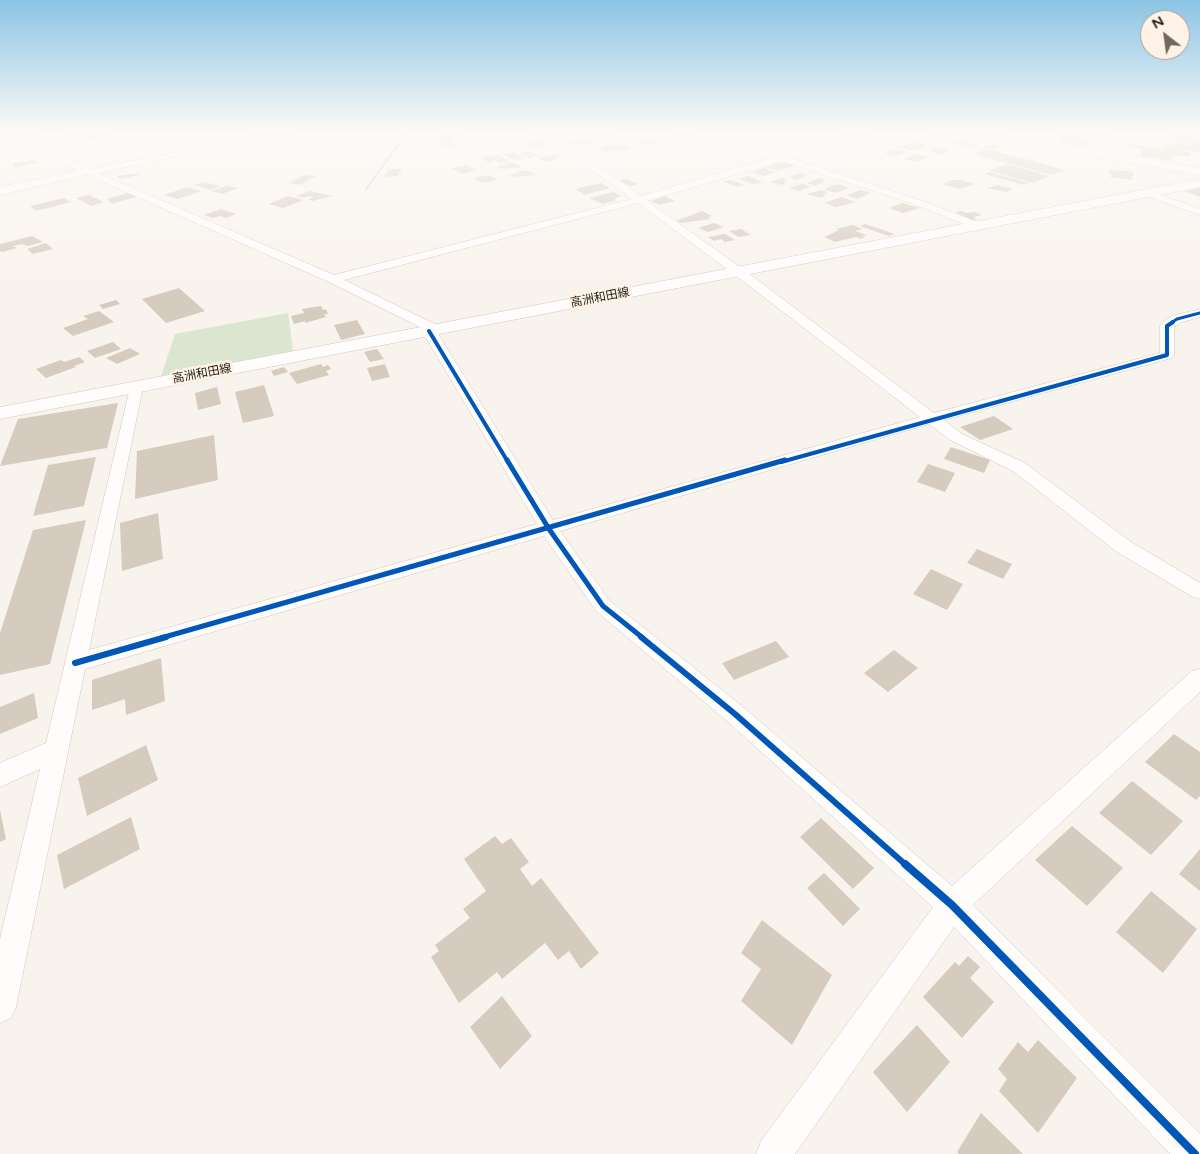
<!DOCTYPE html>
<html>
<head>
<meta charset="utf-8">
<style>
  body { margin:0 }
  #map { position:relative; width:1200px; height:1154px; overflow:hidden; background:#f9f3ed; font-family:"Varela Round",sans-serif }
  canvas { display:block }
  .north { position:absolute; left:1140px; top:10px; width:50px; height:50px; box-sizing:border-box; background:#fff3e7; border:1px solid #a89e94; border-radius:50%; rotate:330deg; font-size:14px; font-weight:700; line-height:20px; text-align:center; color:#251e17 }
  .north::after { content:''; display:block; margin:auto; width:18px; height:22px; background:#6f6962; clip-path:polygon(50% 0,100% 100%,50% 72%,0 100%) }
</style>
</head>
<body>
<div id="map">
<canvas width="1200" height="1154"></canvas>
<div class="north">N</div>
</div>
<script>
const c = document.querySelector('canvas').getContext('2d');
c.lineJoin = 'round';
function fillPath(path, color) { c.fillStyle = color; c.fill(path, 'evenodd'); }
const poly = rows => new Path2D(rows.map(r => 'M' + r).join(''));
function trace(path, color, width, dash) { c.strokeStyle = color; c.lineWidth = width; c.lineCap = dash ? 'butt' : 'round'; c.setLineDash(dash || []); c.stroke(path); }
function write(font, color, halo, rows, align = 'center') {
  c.font = font + ' "Varela Round","Noto Sans JP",sans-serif'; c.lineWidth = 5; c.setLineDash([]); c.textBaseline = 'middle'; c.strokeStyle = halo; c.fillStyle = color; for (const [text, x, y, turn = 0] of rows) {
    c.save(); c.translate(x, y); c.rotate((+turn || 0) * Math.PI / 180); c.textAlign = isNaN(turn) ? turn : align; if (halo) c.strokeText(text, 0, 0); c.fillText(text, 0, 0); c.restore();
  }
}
fillPath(poly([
  [288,313,293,351,161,376,175,334]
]), '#dbe6d0');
fillPath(poly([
  [407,130,410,130,366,191,364,191,407,130]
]), '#a1dddd');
fillPath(poly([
  [584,130,593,130,599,132,583,136,574,133],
  [689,130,698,133,685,136,679,134,684,133,679,132],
  [1168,130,1193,130,1200,138,1200,152,1178,150,1191,153,1190,156,1173,156,1172,161,1141,156,1142,149,1129,147,1130,144,1164,149,1159,143,1179,144],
  [34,131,40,134,23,137,17,134],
  [107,131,111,134,97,136,99,138,88,140,83,137],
  [448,133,457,134,452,137,457,138,449,143,460,144,455,147,441,146,446,143,432,141,439,138,436,138,440,136],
  [1057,133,1083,135,1090,146,1064,144],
  [603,134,611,137,598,140,589,137],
  [583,138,594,142,576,146,569,143],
  [653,138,662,142,642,145,633,141],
  [964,138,972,140,966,142,977,145,970,147,952,143],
  [543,140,549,145,530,148,525,144],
  [916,142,928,146,913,151,900,147],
  [612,144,628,147,632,149,607,152,596,148],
  [997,144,1004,146,995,150,983,146],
  [939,148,951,151,941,155,929,151],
  [896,149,908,152,895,156,884,153],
  [987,149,1066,170,1052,175,973,154],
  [529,151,539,155,529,158,519,153],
  [513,152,524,158,514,160,502,154],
  [554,154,561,157,547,162,538,158],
  [916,154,928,157,917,162,904,159],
  [497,155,510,161,500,163,495,160,488,162,481,158],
  [34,160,37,163,15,167,12,164],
  [786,161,797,165,778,171,765,167],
  [509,162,514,163,523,167,501,169,496,167],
  [1007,164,1050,176,1033,183,989,171],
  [467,165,477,170,462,174,451,168],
  [764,168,776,172,763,176,751,172],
  [389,169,402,169,398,176,383,177],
  [1108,170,1127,171,1133,173,1134,176,1131,176,1133,180,1110,177,1110,175,1115,176,1109,173],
  [520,171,529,171,537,175,516,177,510,175],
  [989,172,1029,183,1024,185,984,174],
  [138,173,140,175,119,179,117,176],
  [800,173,808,175,797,180,789,177],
  [305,175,316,176,299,185,288,183],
  [489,175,498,180,482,183,473,178],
  [748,176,763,182,754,184,739,179],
  [782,178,788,180,783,182,787,183,780,185,770,182],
  [820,178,826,180,822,181,825,182,815,186,806,183],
  [627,179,639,184,630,186,619,181],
  [732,180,745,185,737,187,722,181],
  [952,180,961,180,976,184,959,189,942,184],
  [204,182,220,186,211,190,194,185],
  [601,183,610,188,585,195,575,189],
  [803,184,811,187,798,191,789,188],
  [838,184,849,188,835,193,824,189],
  [997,185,1013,189,1006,192,987,188],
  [226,186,238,188,223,194,211,191],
  [187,187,201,191,178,199,164,195],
  [1200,188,1200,197,1185,191],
  [821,190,828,192,823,195,826,196,820,198,807,194],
  [860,190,871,193,857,199,847,195],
  [310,191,332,196,313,201,308,200,313,197,309,196,304,198,296,196],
  [613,192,622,196,615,198,617,199,613,200,615,201,603,204,589,198],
  [127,193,136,197,112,204,107,199],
  [89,195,104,202,91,206,76,198],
  [288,196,304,200,283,208,268,204],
  [665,196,675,201,659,205,651,201],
  [841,197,856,202,836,207,824,203],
  [64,198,71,202,36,211,30,206],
  [902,203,920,208,903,213,889,208],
  [221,209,236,214,226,218,221,216,213,218,204,215],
  [702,211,712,216,707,218,711,219,681,223,676,221],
  [961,211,966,213,976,212,982,215,973,217,977,219,972,220,955,212],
  [714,223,724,227,708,232,698,228],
  [865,224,895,234,889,236,860,226],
  [853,225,862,229,855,231,867,235,862,236,865,237,861,239,856,237,835,242,824,237,839,230,836,229],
  [741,229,751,235,739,237,729,231],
  [725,234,735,240,725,242,721,239,714,241,708,237],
  [32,236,43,242,27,246,22,244,13,246,17,248,2,252,0,251,0,244],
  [46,243,53,249,33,254,27,249],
  [179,288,205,311,166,323,142,299],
  [116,300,120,304,103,309,99,305],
  [321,306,323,310,326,309,328,314,324,314,326,317,305,323,305,321,294,324,291,316,304,313,302,309],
  [99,311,114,322,73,336,63,328,88,319,83,316],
  [357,320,365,334,341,340,334,325],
  [113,342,121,349,95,358,87,351],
  [130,348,140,354,117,364,106,358],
  [377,349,384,359,370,362,364,352],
  [79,357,85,362,74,366,76,367,46,378,36,369,61,360,64,362],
  [321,364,323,367,328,365,331,369,326,371,329,375,297,384,289,373],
  [385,364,390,377,372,381,367,368],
  [284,367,288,372,274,376,271,371],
  [264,385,274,416,243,423,235,392],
  [217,387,221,404,198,410,195,393],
  [118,403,107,448,0,466,18,419],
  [994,416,1013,429,980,440,960,427],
  [214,435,218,480,135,499,137,451],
  [951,447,990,460,984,473,944,459],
  [96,457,84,506,33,516,48,465],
  [928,464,955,473,945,492,917,482],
  [158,513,163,559,122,571,120,523],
  [86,520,50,664,0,675,0,633,33,530],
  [977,549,1012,564,1003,579,967,563],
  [931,569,963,584,947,610,913,594],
  [776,641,789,657,734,680,722,663],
  [894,650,918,668,888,692,864,673],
  [161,658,165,701,126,715,125,699,92,710,92,680],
  [34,693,38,718,0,734,0,707],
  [1174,734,1200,752,1200,796,1196,800,1145,762],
  [146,745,158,780,87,816,78,778],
  [1132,781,1183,821,1151,855,1099,813],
  [0,810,6,839,0,842],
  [131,817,140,849,64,889,57,855],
  [821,818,874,868,853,889,800,837],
  [1072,826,1123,868,1087,906,1035,860],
  [495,836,502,844,511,838,529,862,520,869,532,886,541,878,599,953,581,969,569,951,558,960,545,943,502,979,497,972,459,1003,431,957,439,951,435,945,470,918,463,909,486,891,464,859],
  [1200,849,1200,891,1179,874],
  [824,873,860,909,843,926,807,888],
  [1151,891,1197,929,1163,973,1116,932],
  [762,920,832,975,792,1045,741,1001,761,969,741,953],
  [968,956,980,967,970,978,994,1002,962,1038,923,997,955,962,959,966],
  [502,996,532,1036,500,1069,470,1027],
  [917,1025,950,1062,907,1112,873,1072],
  [1038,1040,1077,1078,1038,1133,999,1091,1007,1079,998,1069,1018,1042,1028,1052],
  [981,1113,1023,1154,959,1154,957,1152]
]), '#d6cbbf');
const minor = poly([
  [83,130,96,130,45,150,90,169,285,130,303,130,98,173,334,275,632,199,558,145,528,130,540,130,547,134,562,130,578,130,554,137,564,141,641,196,866,130,880,130,790,158,911,197,980,223,981,225,980,227,972,227,905,201,781,161,647,201,743,269,934,413,1160,353,1160,326,1162,323,1172,316,1200,309,1200,317,1182,322,1174,327,1174,355,1172,358,944,420,962,434,1025,463,1131,542,1200,583,1200,599,1193,597,1117,552,1013,471,950,440,929,424,560,531,610,601,743,707,952,886,1192,671,1200,669,1200,692,973,905,1200,1134,1200,1154,1170,1154,954,927,795,1154,756,1154,761,1141,933,907,727,721,596,611,544,536,85,669,16,1007,11,1018,0,1023,0,939,40,769,0,787,0,763,46,743,131,384,136,383,141,384,143,387,89,650,537,524,422,331,424,329,329,282,0,136,0,131,38,146,83,130],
  [638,203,735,275,920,417,553,520,437,332,441,329,439,326,344,280,638,203],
  [1091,130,1100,130,1120,157,1119,159,1113,159,1091,130],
  [1147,190,1200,209,1200,215,1144,195,1142,193,1147,190]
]);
const tertiary = poly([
  [87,169,93,172,91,174,0,195,0,187,87,169]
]);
const secondary = poly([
  [930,130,960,130,1145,157,1200,168,1200,176,1145,165,935,133,930,130],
  [1200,179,1200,187,0,419,0,407,1200,179]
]);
trace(minor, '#cec8c2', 1);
trace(tertiary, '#cec8c2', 1);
trace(secondary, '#cec8c2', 1);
fillPath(minor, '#fefdfc');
fillPath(tertiary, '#fefdfc');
fillPath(secondary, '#fefdfc');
trace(poly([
  [1171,323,1177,319,1200,313]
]), '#0057b8', 3);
trace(poly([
  [429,331,508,462],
  [781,462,1167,355,1167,326,1173,322]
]), '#0057b8', 4);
trace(poly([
  [507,460,549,529,603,606,643,638],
  [161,638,785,460]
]), '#0057b8', 5);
trace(poly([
  [641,637,735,714,906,865],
  [75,663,166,637]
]), '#0057b8', 6);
trace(poly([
  [905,864,952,905,1195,1154]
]), '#0057b8', 8);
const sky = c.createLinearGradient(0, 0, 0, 292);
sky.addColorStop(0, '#8bc4e4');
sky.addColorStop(0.45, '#fcfaf7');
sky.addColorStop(1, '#fcfaf700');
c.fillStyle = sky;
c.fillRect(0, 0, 1200, 292);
write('12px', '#251e17', '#fff3e7', [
  ["高洲和田線",600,298,-11],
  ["高洲和田線",202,374,-11]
]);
</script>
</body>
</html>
